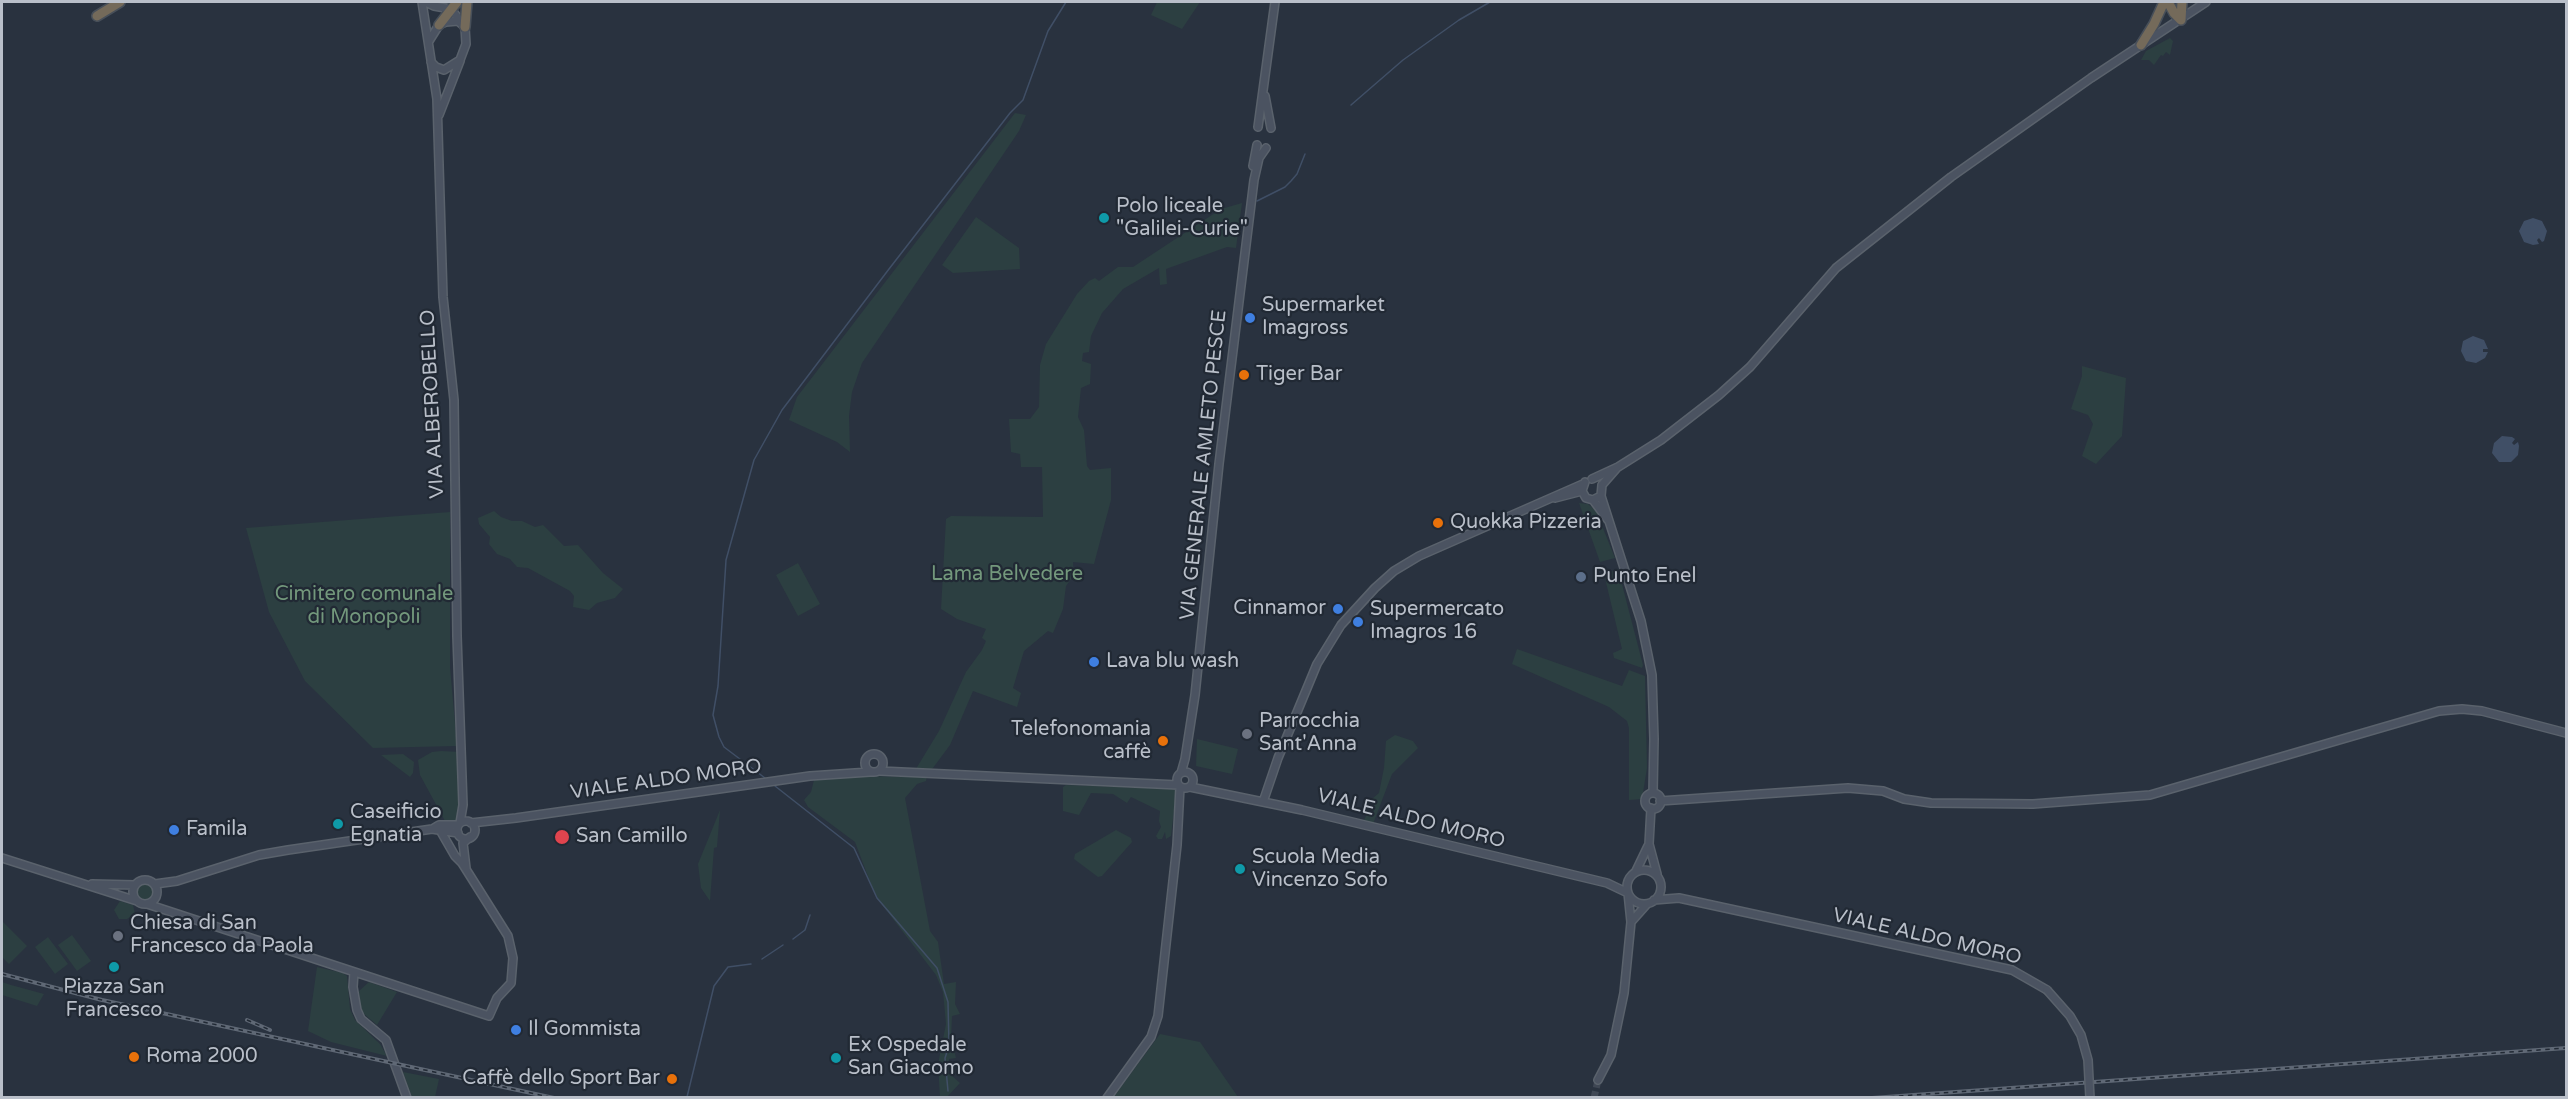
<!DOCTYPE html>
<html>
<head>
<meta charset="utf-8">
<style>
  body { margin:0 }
  #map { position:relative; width:2568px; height:1099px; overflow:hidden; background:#29323f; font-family:"Varela Round",sans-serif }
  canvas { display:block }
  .frame { position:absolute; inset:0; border:3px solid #b9bfc9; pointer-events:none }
</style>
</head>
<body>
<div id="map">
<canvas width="2568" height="1099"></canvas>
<div class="frame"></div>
</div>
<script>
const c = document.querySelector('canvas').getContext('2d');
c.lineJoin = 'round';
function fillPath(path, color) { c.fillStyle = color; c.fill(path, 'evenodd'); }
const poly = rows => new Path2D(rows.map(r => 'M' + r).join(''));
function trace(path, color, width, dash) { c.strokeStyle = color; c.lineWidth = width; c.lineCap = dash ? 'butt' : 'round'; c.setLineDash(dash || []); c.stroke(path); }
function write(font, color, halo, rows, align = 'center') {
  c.font = font + ' "Varela Round",sans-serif'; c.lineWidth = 4.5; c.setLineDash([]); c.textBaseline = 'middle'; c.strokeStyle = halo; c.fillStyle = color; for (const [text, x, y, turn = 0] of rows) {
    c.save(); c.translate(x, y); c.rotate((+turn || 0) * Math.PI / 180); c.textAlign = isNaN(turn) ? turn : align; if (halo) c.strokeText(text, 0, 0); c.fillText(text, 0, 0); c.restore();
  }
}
fillPath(poly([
  [1157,2,1200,2,1182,29,1151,15],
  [2170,38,2173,41,2170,55,2166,52,2163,56,2161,55,2154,65,2149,60,2141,60,2146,51],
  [1015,113,1026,115,1019,131,862,363,852,392,849,416,850,452,837,442,789,420,797,397],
  [1242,203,1236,248,1227,247,1166,269,1167,284,1160,285,1159,268,1123,289,1102,313,1091,336,1089,352,1083,353,1082,361,1091,364,1090,384,1081,388,1078,417,1084,430,1087,466,1090,470,1111,468,1111,500,1094,564,1073,562,1074,575,1066,586,1063,609,1053,633,1048,631,1024,651,1013,688,1021,693,1017,707,973,691,950,745,927,776,926,781,917,784,905,798,930,931,938,942,944,984,956,982,955,1004,960,1014,952,1016,951,1039,956,1058,949,1059,950,1074,960,1083,947,1097,940,1097,938,1064,946,1024,943,992,936,975,880,902,872,887,855,842,808,807,804,800,811,792,814,780,862,776,911,777,939,731,966,672,982,650,986,641,982,638,986,629,957,619,941,609,946,519,951,516,1043,517,1042,467,1021,467,1020,454,1011,452,1009,419,1030,419,1039,407,1040,365,1046,344,1077,294,1089,281,1095,278,1099,281,1118,267,1133,267,1221,209],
  [976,217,1019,248,1020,269,953,273,942,265],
  [2082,366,2126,378,2122,436,2096,464,2082,456,2093,424,2088,415,2071,409,2082,376],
  [1579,503,1588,504,1596,511,1615,558,1600,562],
  [494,511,501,517,512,521,522,521,535,527,543,525,564,546,578,545,603,573,623,589,615,598,597,603,589,610,573,607,574,596,570,591,528,568,517,567,510,559,497,554,489,544,490,537,479,524,478,518],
  [450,512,450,667,457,746,373,748,305,681,269,612,246,528],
  [798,563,820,604,798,616,776,575],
  [1618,569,1643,665,1642,668,1614,658,1613,653,1622,649,1604,574],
  [1517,649,1622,686,1629,670,1645,676,1647,768,1642,799,1629,800,1629,728,1627,721,1609,707,1512,664],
  [1395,735,1413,741,1418,748,1392,774,1373,824,1363,822,1368,812,1372,810,1370,806,1372,799,1379,793,1384,768,1386,741],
  [1197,739,1238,749,1232,774,1196,766],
  [441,751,460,752,458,820,445,821,420,775,418,760,432,752],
  [403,754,414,762,413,773,410,777,381,755],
  [1066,785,1175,789,1176,794,1171,836,1166,839,1165,832,1162,839,1158,839,1156,836,1161,827,1159,821,1160,811,1131,797,1127,803,1113,794,1091,793,1079,815,1063,811,1063,787],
  [720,810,717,847,714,848,710,901,701,888,698,864],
  [1116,830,1131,838,1132,842,1102,876,1098,877,1074,859,1075,854],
  '137 892a8 8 0 1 1 16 0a8 8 0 1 1-16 0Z',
  [120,901,133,905,135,914,127,919,119,919,114,910],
  [2,921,27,946,9,964,2,957],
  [72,935,91,961,77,971,58,945],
  [48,937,68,964,55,974,35,947],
  [317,967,343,973,347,976,350,1009,355,1020,380,1044,387,1056,331,1042,308,1031],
  [2,982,11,985,44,994,37,1006,2,995],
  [369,982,397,992,377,1025,363,1013,360,1005,359,991],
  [1160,1034,1200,1042,1238,1097,1113,1098],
  [403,1072,439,1079,435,1097,412,1097]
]), '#2c3f41');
fillPath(poly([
  [2533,218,2542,221,2547,231,2544,241,2542,242,2539,238,2537,240,2539,244,2533,245,2524,242,2519,231,2524,221],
  [2473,336,2484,340,2488,349,2483,349,2483,352,2488,352,2485,358,2476,363,2466,361,2461,351,2463,341],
  [2502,436,2512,437,2515,439,2512,443,2514,445,2518,442,2519,446,2518,455,2511,462,2499,462,2492,453,2494,443]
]), '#404f66');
trace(poly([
  [1351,105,1403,60,1459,20,1490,2],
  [1257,201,1285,187,1291,181,1297,174,1305,154],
  [765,778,724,747,719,737,713,715,718,686,726,560,754,460,782,410,889,269,1010,113,1023,100,1048,31,1066,2],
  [775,786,854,848,877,898,937,968,948,1002,949,1046,945,1058,948,1091],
  [793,939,805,930,810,915],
  [762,959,783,945],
  [687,1097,714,986,728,967,751,964]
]), '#404f66', 1.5);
trace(poly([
  [1594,1098,1598,1080]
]), '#3f4754', 7, [7, 3.5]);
const secondary = poly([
  [422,2,437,99,443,297,454,400,457,636,463,805,460,823],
  [426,2,434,6,451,9,462,23],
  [429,41,439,25,446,22,458,21,465,27,466,44,460,60,444,70,436,67,431,62],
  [1265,96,1271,128],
  [439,115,460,61],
  [1258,127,1275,2],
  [1253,166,1257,145],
  [1592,479,1618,467,1661,440,1719,395,1750,367,1836,268,1951,177,2091,78,2206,2],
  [1585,482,1582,491,1586,498,1593,500,1601,496],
  [1602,485,1601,496,1641,621,1652,675,1654,739,1653,793],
  [1602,485,1616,469],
  [1555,498,1582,491],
  [1593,500,1608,520],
  '865 763a9 9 0 1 1 18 0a9 9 0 1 1-18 0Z',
  [880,771,1178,785],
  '1177 780a8 8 0 1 1 16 0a8 8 0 1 1-16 0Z',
  [1181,773,1185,759,1195,695,1219,464,1254,180,1259,158,1266,148],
  [1190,787,1302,810,1607,883,1628,893,1631,922,1624,993,1611,1055,1598,1080],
  '1645 801a8 8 0 1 1 16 0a8 8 0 1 1-16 0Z',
  [1660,801,1848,788,1883,791,1904,799,1931,803,2033,804,2150,795,2439,711,2462,709,2482,711,2566,733],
  [1263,802,1278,758,1317,664,1341,625,1375,588,1394,571,1419,556,1583,484],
  [1651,808,1649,844,1657,874],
  '457 830a9 9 0 1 1 18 0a9 9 0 1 1-18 0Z',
  [471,823,516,818,810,776,870,772],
  [434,828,439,825,458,825],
  [2,858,137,901],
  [466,868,463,843,470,837],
  '1627 887a17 17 0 1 1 34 0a17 17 0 1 1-34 0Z',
  [1636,871,1648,846],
  '133 892a12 12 0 1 1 24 0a12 12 0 1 1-24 0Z',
  [92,884,135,885],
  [155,884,177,881,259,855,288,850,432,829,458,833],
  [1654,900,1679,898,2012,970,2047,990],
  [147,904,489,1016,497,998,511,983,513,958,508,936,462,863,455,856,440,830],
  [1631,922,1647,904],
  [354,972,353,987,357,1010,361,1019,386,1040,407,1098],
  [1107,1098,1151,1037,1158,1016,1177,845,1180,787]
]);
const highway = poly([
  [2168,2,2174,13,2181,20],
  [97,16,120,2],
  [2181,20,2182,2],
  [439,25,457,2],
  [465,27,467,2],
  [2141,45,2154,24,2164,2]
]);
trace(secondary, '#5a626c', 10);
trace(highway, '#474f59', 12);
trace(secondary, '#4b5361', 7);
trace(highway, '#746a5a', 9);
const rail = poly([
  [2,974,102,1000,554,1098],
  [247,1020,270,1030],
  [1872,1098,2566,1048]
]);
trace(rail, '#5f6875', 4);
trace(rail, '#212934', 1.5, [4.5]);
const secondaryBridge = poly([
  [2047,990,2070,1016,2081,1035,2088,1060,2090,1098]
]);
trace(secondaryBridge, '#5a626c', 10, []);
trace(secondaryBridge, '#4b5361', 7);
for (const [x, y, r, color] of [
  [1104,218,6,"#0f9aa8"],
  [1250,318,6,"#3f7fe0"],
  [1244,375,6,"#e8710a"],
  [1438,523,6,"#e8710a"],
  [1581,577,6,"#5c6f8a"],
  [1338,609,6,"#3f7fe0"],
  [1358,622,6,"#3f7fe0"],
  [1094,662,6,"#3f7fe0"],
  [1247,734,6,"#6b7280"],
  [1163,741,6,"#e8710a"],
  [338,824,6,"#0f9aa8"],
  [174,830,6,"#3f7fe0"],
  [562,837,8,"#e0444e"],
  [1240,869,6,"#0f9aa8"],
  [118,936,6,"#6b7280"],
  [114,967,6,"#0f9aa8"],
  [516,1030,6,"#3f7fe0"],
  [134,1057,6,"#e8710a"],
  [836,1058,6,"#0f9aa8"],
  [672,1079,6,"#e8710a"]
]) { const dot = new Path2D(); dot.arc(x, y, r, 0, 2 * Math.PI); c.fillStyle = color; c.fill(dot); trace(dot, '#212934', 2); }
write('20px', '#b9bfc9', '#212934', [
  ["Polo liceale",1116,207],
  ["\"Galilei-Curie\"",1116,230],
  ["Supermarket",1262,306],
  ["Imagross",1262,329],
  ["Tiger Bar",1256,375],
  ["Quokka Pizzeria",1450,523],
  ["Punto Enel",1593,577],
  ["Cinnamor",1326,609,"right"],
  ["Supermercato",1370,610],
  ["Imagros 16",1370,633],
  ["Lava blu wash",1106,662],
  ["Parrocchia",1259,722],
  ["Sant'Anna",1259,745],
  ["Telefonomania",1151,730,"right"],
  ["caffè",1151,753,"right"],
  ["Caseificio",350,813],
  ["Egnatia",350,836],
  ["Famila",186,830],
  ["San Camillo",576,837],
  ["Scuola Media",1252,858],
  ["Vincenzo Sofo",1252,881],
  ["Chiesa di San",130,924],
  ["Francesco da Paola",130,947],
  ["Piazza San",114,988,"center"],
  ["Francesco",114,1011,"center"],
  ["Il Gommista",528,1030],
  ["Ex Ospedale",848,1046],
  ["San Giacomo",848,1069],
  ["Roma 2000",146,1057],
  ["Caffè dello Sport Bar",660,1079,"right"]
], 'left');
write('20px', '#b9bfc9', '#212934', [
  ["VIA ALBEROBELLO",433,404,-93],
  ["VIA GENERALE AMLETO PESCE",1204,465,-84],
  ["VIALE ALDO MORO",666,780,-8],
  ["VIALE ALDO MORO",1411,819,14],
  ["VIALE ALDO MORO",1927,937,13]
]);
write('20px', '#73987c', '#212934', [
  ["Lama Belvedere",1007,575],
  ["Cimitero comunale",364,595],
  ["di Monopoli",364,618]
]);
</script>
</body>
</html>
